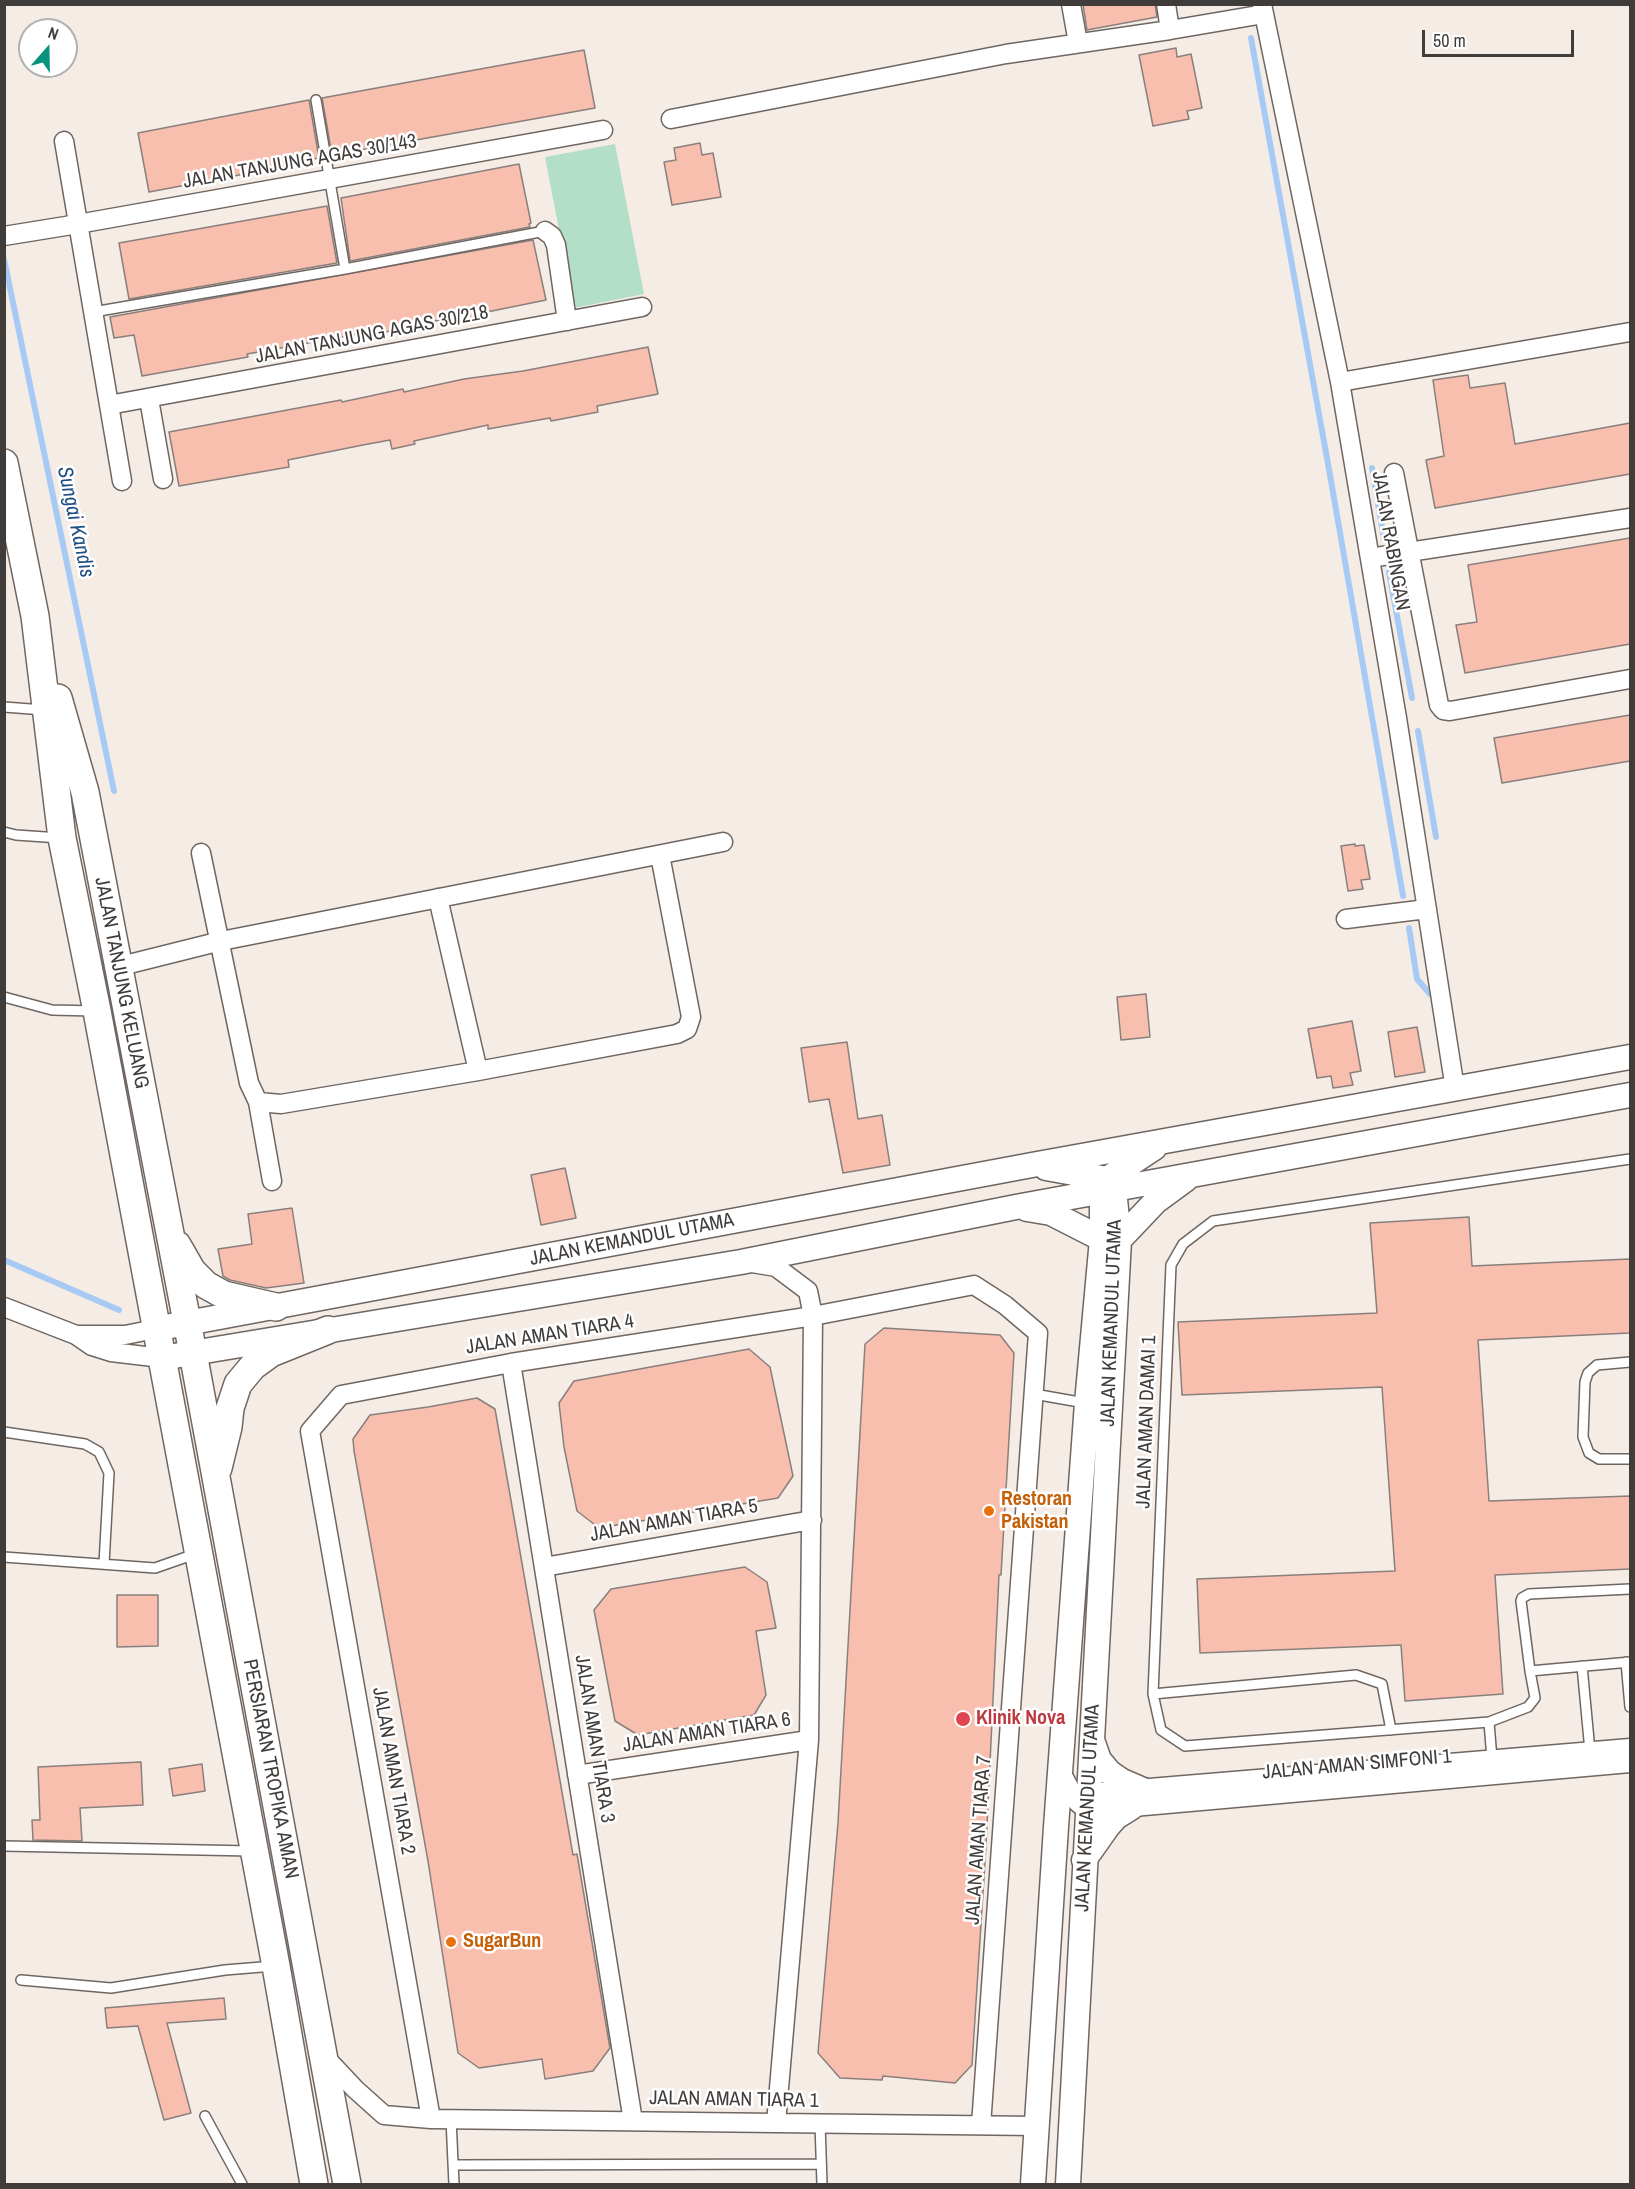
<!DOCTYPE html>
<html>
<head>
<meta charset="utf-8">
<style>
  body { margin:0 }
  #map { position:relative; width:1635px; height:2189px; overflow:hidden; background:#f6ece6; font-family:"Archivo Narrow",sans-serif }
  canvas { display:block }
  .frame { position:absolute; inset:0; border:6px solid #403c3a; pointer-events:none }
  .north { position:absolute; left:18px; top:18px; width:60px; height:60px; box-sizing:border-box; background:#fff; border:2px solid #b3b1b0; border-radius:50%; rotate:20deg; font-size:16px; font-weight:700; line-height:24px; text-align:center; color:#403c3a }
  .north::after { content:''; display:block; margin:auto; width:21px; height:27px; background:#09927c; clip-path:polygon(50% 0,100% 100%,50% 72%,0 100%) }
  .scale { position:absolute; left:1422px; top:30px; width:152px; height:27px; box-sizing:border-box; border:3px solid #403c3a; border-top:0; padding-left:8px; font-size:18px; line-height:21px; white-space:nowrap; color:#403c3a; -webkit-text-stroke:4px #fff; paint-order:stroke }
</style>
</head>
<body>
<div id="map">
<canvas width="1635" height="2189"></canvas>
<div class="frame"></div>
<div class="north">N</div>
<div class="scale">50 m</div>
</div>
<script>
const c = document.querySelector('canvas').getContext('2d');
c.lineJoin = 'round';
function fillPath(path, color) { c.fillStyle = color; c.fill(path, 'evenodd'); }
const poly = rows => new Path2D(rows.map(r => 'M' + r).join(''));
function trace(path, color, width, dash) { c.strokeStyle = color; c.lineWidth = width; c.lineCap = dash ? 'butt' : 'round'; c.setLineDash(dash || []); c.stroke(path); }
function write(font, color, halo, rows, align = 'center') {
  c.font = font + ' "Archivo Narrow",sans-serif'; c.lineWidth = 5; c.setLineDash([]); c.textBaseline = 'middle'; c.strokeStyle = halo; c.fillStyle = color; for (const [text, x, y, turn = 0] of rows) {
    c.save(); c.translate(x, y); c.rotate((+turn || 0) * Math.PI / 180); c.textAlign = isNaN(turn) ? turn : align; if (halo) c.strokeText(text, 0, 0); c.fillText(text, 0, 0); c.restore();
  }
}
fillPath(poly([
  [615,144,644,294,574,308,545,157]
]), '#b3dec7');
trace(poly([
  [1251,38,1330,475,1403,896],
  [4,259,114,791],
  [1372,468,1384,539],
  [1389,572,1412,698],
  [1418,731,1436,837],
  [1409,928,1417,979,1430,994],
  [4,1260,119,1310]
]), '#a7caf4', 6);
const building = poly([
  [1083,4,1155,4,1157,17,1087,30,1083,4],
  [1176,48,1177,57,1191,54,1202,108,1187,111,1189,119,1153,126,1139,55,1176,48],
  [584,50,595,108,332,155,322,98,584,50],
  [309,100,319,158,308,160,308,162,149,192,138,133,309,100],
  [700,143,702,155,713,153,721,197,672,205,664,162,676,160,674,148,700,143],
  [519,164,531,223,529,224,530,227,350,261,341,198,519,164],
  [327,206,337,263,129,299,119,243,327,206],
  [533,240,546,300,487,312,488,315,440,324,440,320,381,333,380,330,247,354,248,357,142,376,134,335,114,338,110,317,533,240],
  [648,347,658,394,597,406,598,412,551,421,550,418,488,429,488,425,414,441,415,444,392,449,390,440,363,445,288,460,289,467,179,486,169,432,341,400,342,402,403,389,404,392,464,379,523,371,648,347],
  [1468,375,1470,388,1505,383,1515,444,1630,423,1630,474,1435,508,1426,460,1444,456,1433,380,1468,375],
  [1630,538,1630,644,1465,673,1456,625,1477,622,1468,565,1630,538],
  [1630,715,1630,761,1502,783,1494,738,1630,715],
  [1355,844,1355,846,1364,845,1370,879,1361,880,1363,889,1348,891,1341,846,1355,844],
  [1146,994,1150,1037,1121,1040,1117,997,1146,994],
  [1352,1021,1361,1071,1350,1073,1353,1085,1333,1088,1331,1076,1317,1078,1308,1029,1352,1021],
  [1417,1027,1425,1072,1395,1077,1388,1032,1417,1027],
  [847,1042,858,1119,882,1115,890,1165,843,1173,829,1099,809,1102,801,1048,847,1042],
  [565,1168,576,1218,541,1225,531,1175,565,1168],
  [292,1208,304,1283,266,1288,230,1280,223,1276,218,1249,252,1244,248,1214,292,1208],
  [1469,1217,1472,1266,1630,1259,1630,1333,1478,1340,1489,1501,1630,1496,1630,1569,1495,1575,1503,1694,1405,1701,1401,1645,1200,1653,1197,1579,1395,1571,1382,1387,1182,1395,1178,1322,1377,1313,1370,1223,1469,1217],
  [884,1328,1000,1335,1014,1353,1001,1575,999,1575,986,1846,972,2065,955,2083,883,2076,882,2080,840,2078,818,2053,838,1823,865,1344,884,1328],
  [749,1349,770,1367,793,1476,778,1498,599,1528,577,1511,564,1447,559,1403,574,1381,749,1349],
  [477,1398,495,1409,573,1855,577,1854,610,2048,593,2071,545,2079,542,2059,479,2068,458,2053,428,1861,354,1451,353,1439,370,1415,428,1407,477,1398],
  [745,1567,767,1582,776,1628,756,1631,766,1695,754,1715,638,1735,615,1721,594,1610,611,1589,745,1567],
  [117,1595,158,1595,158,1646,117,1647,117,1595],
  [141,1762,143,1805,80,1808,82,1841,33,1840,32,1820,40,1820,38,1767,141,1762],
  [202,1764,205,1791,173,1796,169,1769,202,1764],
  [224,1998,226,2019,167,2023,191,2113,164,2120,138,2026,107,2028,105,2008,224,1998]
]);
fillPath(building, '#f8bfaf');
trace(building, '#897f7c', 1.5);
const service = poly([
  [316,100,345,269],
  [93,312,345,269,545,231],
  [4,707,44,710],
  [4,832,16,835,60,838],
  [4,997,52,1010,94,1011],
  [1630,1159,1213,1221,1183,1244,1171,1265,1153,1694,1161,1730,1185,1746,1489,1722,1528,1707,1535,1698,1530,1671,1630,1662],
  [1630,1362,1597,1365,1588,1373,1585,1382,1583,1437,1589,1453,1599,1459,1630,1459],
  [1034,1394,1085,1403],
  [4,1432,85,1444,99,1452,109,1473,104,1564],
  [4,1557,155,1568,195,1554],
  [1626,1662,1630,1707],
  [1582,1666,1590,1751],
  [1530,1671,1521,1601,1522,1598,1529,1594,1630,1589],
  [1153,1694,1356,1675,1382,1684,1391,1730],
  [1489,1722,1492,1759],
  [4,1846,251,1851],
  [21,1980,111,1988,225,1970,274,1966],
  [205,2116,242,2184],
  [451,2119,454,2184],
  [820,2123,822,2184],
  [453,2165,821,2164]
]);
const minor = poly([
  [1071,4,1078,43],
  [1166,4,1170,30],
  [1262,4,1340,382,1397,718,1455,1089],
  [671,119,1006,54,1170,30,1264,14],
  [64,141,122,481],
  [545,231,552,236,556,245,567,321],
  [4,236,78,224,603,130],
  [1340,382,1630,332],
  [149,399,163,479],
  [109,405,642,307],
  [1394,473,1439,705,1443,710,1450,711,1630,679],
  [1370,558,1630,518],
  [201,853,249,1083,258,1102,272,1181],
  [438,898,478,1071],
  [1346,919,1427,909],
  [117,967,221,941,723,842],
  [258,1102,281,1104,478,1071,677,1034,687,1029,691,1017,660,855],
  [752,1263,776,1267,808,1291,813,1316,809,1740,776,2123],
  [4,1307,76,1335,92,1346,111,1352,162,1358],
  [78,1335,125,1335,155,1329],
  [511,1363,633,2121],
  [544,1567,812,1520],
  [1061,1772,1077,1802,1088,1811,1630,1763],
  [577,1775,809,1740],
  [1078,1800,1089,1793,1630,1748],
  [324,2056,355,2089,384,2115,431,2119,1036,2126],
  [431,2119,310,1431,341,1395,511,1363,813,1316,974,1285,1005,1305,1038,1333,981,2125]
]);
const tertiary = poly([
  [1046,1168,1107,1179,1114,1189,1119,1240,1068,2184],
  [1027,1209,1051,1213,1102,1239],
  [1119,1240,1156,1201,1186,1179],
  [155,1329,1032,1165,1630,1057],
  [162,1358,741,1262,1016,1207,1630,1095],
  [1092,1740,1099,1760,1109,1772,1122,1781,1143,1790],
  [1084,1860,1108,1826,1116,1817,1132,1807],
  [1033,2184,1056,1827,1087,1403,1102,1239,1102,1191,1107,1179,1154,1148]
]);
const secondary = poly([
  [4,463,35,616,62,838,97,1011,276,1966,314,2184],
  [58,698,85,792,193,1353,347,2184],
  [177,1245,192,1271,206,1285,224,1295,276,1307],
  [218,1468,228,1427,230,1408,238,1384,253,1366,271,1353,328,1330]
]);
trace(service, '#6f6661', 12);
trace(minor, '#6f6661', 21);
trace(tertiary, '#6f6661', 27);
trace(secondary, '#6f6661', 30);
trace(service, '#fff', 9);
trace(minor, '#fff', 18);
trace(tertiary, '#fff', 24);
trace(secondary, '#fff', 27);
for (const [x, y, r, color] of [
  [989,1511,6,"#e8710a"],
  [963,1719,8,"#e0444e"],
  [451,1942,6,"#e8710a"]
]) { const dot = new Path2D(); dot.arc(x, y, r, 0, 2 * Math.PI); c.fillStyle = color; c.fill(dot); trace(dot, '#fff', 2); }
write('20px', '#403c3a', '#fff', [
  ["JALAN TANJUNG AGAS 30/143",300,162,-10],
  ["JALAN TANJUNG AGAS 30/218",372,335,-11],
  ["JALAN RABINGAN",1390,541,80],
  ["JALAN TANJUNG KELUANG",121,983,79],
  ["JALAN KEMANDUL UTAMA",632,1240,-11],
  ["JALAN KEMANDUL UTAMA",1112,1323,-88],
  ["JALAN AMAN TIARA 4",550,1335,-9],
  ["JALAN AMAN DAMAI 1",1147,1422,-88],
  ["JALAN AMAN TIARA 5",674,1521,-10],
  ["JALAN AMAN TIARA 6",707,1733,-9],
  ["JALAN AMAN TIARA 3",594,1739,81],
  ["JALAN AMAN SIMFONI 1",1357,1765,-5],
  ["PERSIARAN TROPIKA AMAN",270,1769,79],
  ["JALAN AMAN TIARA 2",393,1771,80],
  ["JALAN KEMANDUL UTAMA",1088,1808,-87],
  ["JALAN AMAN TIARA 7",979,1840,-86],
  ["JALAN AMAN TIARA 1",734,2100,1]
]);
write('bold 20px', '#c56008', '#fff', [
  ["Restoran",1001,1500],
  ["Pakistan",1001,1523],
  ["SugarBun",463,1942]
], 'left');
write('bold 20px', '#be3a42', '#fff', [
  ["Klinik Nova",976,1719]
], 'left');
write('italic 21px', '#214f83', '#fff', [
  ["Sungai Kandis",75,522,78]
]);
</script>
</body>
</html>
